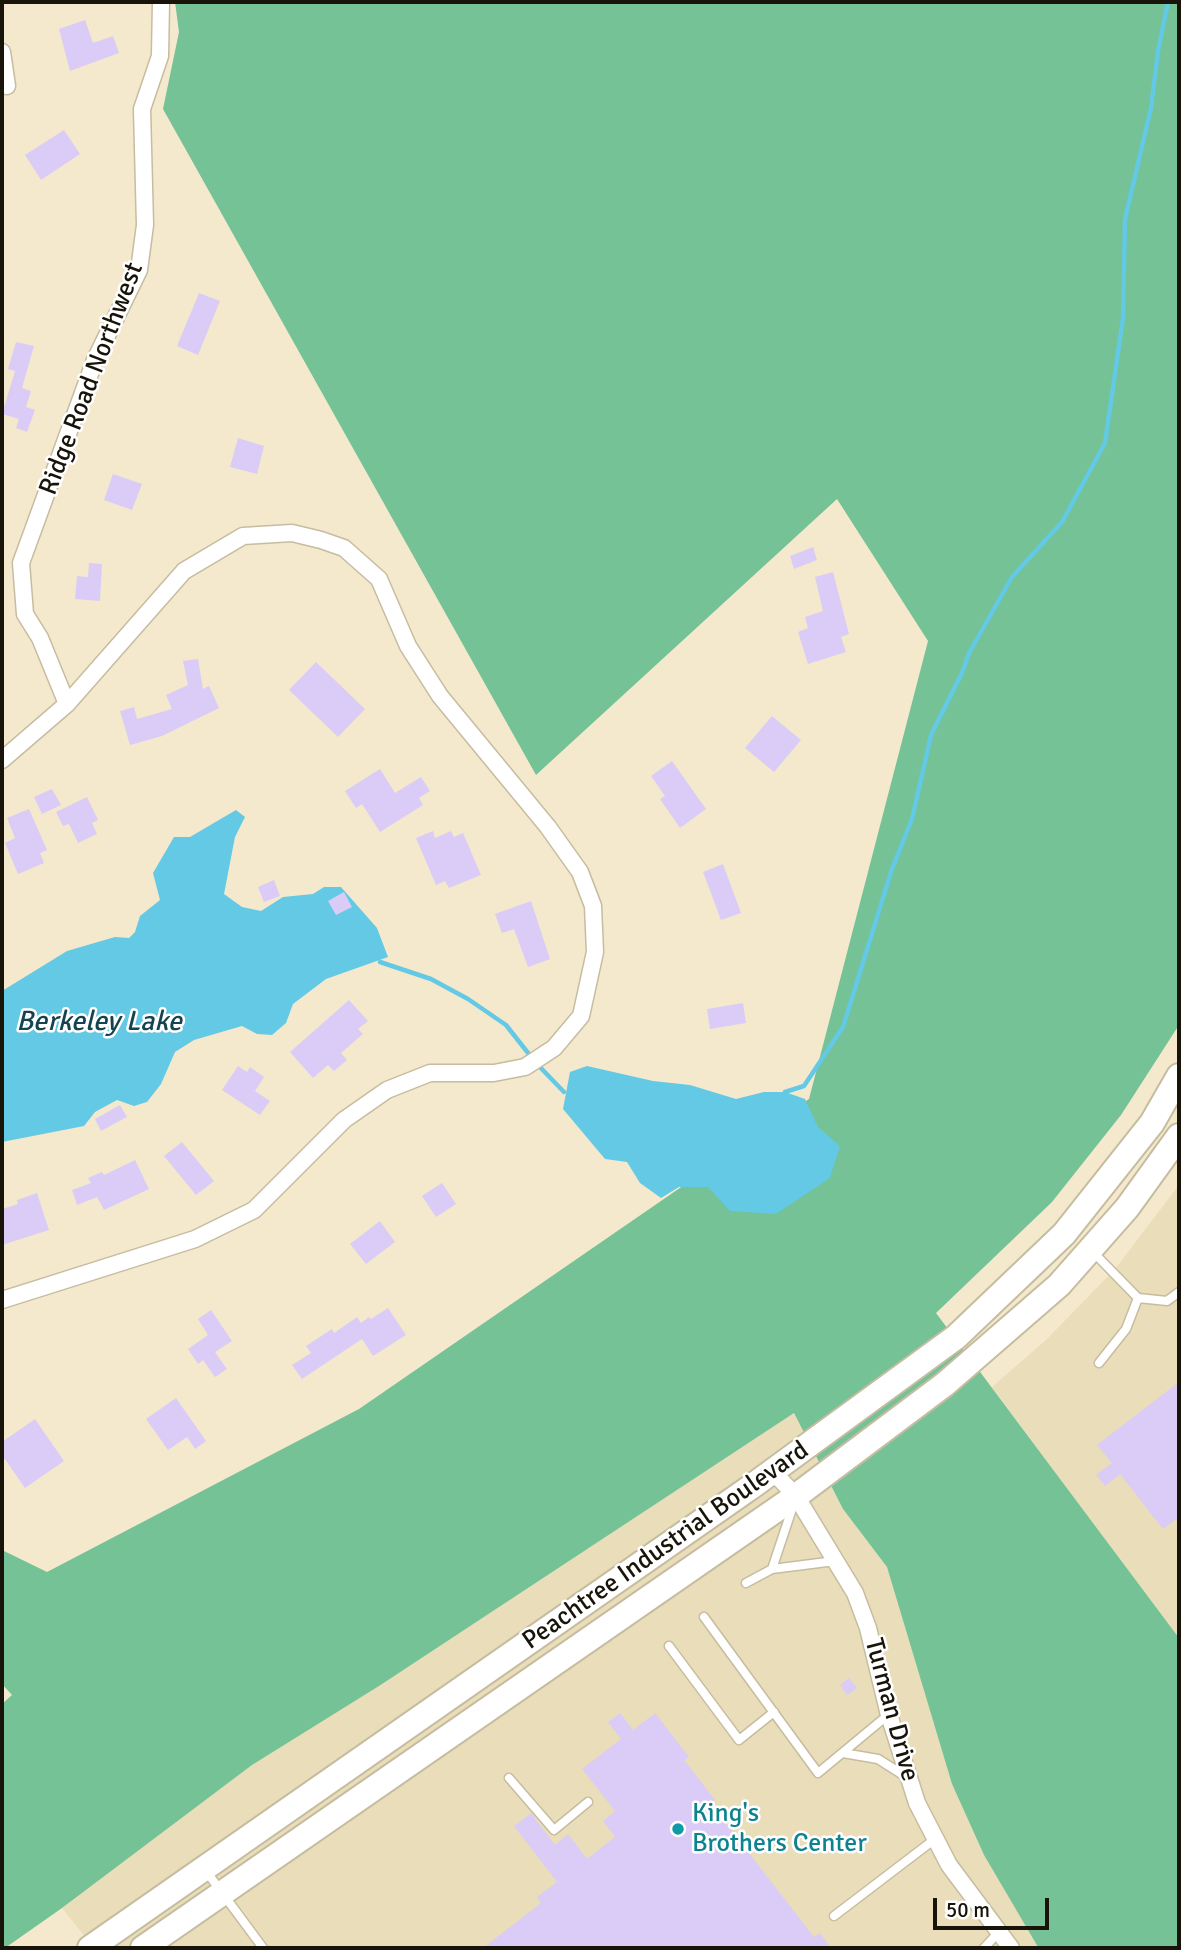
<!DOCTYPE html>
<html>
<head>
<meta charset="utf-8">
<style>
  body { margin:0 }
  #map { position:relative; width:1181px; height:1950px; overflow:hidden; background:#f4e9cd; font-family:Signika,sans-serif }
  canvas { display:block }
  .frame { position:absolute; inset:0; border:4px solid #18140a; pointer-events:none }
  .scale { position:absolute; left:933px; top:1898px; width:116px; height:32px; box-sizing:border-box; border:4px solid #18140a; border-top:0; padding-left:9px; font-size:21px; line-height:24px; white-space:nowrap; color:#18140a; -webkit-text-stroke:5px #fff; paint-order:stroke }
</style>
</head>
<body>
<div id="map">
<canvas width="1181" height="1950"></canvas>
<div class="frame"></div>
<div class="scale">50 m</div>
</div>
<script>
const c = document.querySelector('canvas').getContext('2d');
c.lineJoin = 'round';
function fillPath(path, color) { c.fillStyle = color; c.fill(path, 'evenodd'); }
const poly = rows => new Path2D(rows.map(r => 'M' + r).join(''));
function trace(path, color, width, dash) { c.strokeStyle = color; c.lineWidth = width; c.lineCap = dash ? 'butt' : 'round'; c.setLineDash(dash || []); c.stroke(path); }
function write(font, color, halo, rows, align = 'center') {
  c.font = font + ' Signika,sans-serif'; c.lineWidth = 5; c.setLineDash([]); c.textBaseline = 'middle'; c.strokeStyle = halo; c.fillStyle = color; for (const [text, x, y, turn = 0] of rows) {
    c.save(); c.translate(x, y); c.rotate((+turn || 0) * Math.PI / 180); c.textAlign = isNaN(turn) ? turn : align; if (halo) c.strokeText(text, 0, 0); c.fillText(text, 0, 0); c.restore();
  }
}
fillPath(poly([
  [1179,1185,1179,1638,992,1387,1046,1340,1115,1269],
  [794,1413,843,1509,887,1567,952,1784,984,1855,1039,1948,94,1948,62,1908,252,1765,379,1686]
]), '#eaddb9');
fillPath(poly([
  [175,2,1179,2,1179,1025,1121,1115,1052,1202,936,1313,1179,1638,1179,1948,1038,1947,984,1855,952,1784,887,1567,843,1509,794,1413,379,1686,252,1765,62,1908,5,1948,2,1944,2,1704,12,1695,2,1684,2,1550,47,1572,359,1409,809,1099,928,641,837,499,536,775,163,109,179,32]
]), '#74c296');
fillPath(poly([
  [236,810,245,817,235,837,224,894,242,907,261,911,283,897,313,894,324,887,341,887,377,928,388,957,326,979,293,1004,286,1023,272,1035,257,1034,242,1026,194,1040,175,1052,161,1084,147,1102,134,1106,117,1100,95,1112,84,1126,2,1142,2,991,67,951,115,937,129,938,135,932,140,916,160,900,153,873,174,837,190,837],
  [587,1066,653,1081,690,1085,736,1099,764,1092,785,1092,805,1099,818,1127,840,1146,830,1178,776,1214,730,1211,708,1187,679,1187,661,1198,640,1183,627,1162,605,1159,563,1109,570,1072]
]), '#63c9e4');
trace(poly([
  [380,962,431,979,468,999,506,1025,532,1058],
  [538,1065,564,1092],
  [785,1092,804,1086,843,1027,892,869,912,819,931,735,962,673,969,653,1012,577,1062,522,1105,443,1123,318,1125,219,1151,108,1158,51,1168,2]
]), '#63c9e4', 4.5);
fillPath(poly([
  [85,20,93,43,113,36,119,53,70,71,59,29],
  [64,130,80,154,41,180,25,155],
  [199,293,220,301,198,355,177,346],
  [16,342,34,346,22,388,31,391,26,407,35,410,27,432,16,428,19,419,2,414,15,371,8,369],
  [238,438,264,446,257,474,230,467],
  [113,474,142,484,132,510,104,500],
  [813,547,817,560,794,569,790,556],
  [89,563,102,564,100,601,75,599,77,576,88,577],
  [833,572,849,634,841,637,846,652,808,664,798,632,808,628,805,617,823,611,815,577],
  [198,659,203,689,209,686,219,708,162,736,130,745,120,711,134,707,137,719,172,709,166,695,188,685,183,661],
  [316,662,365,709,338,737,289,690],
  [772,716,801,740,774,772,745,748],
  [672,761,706,809,680,828,660,799,665,796,651,776],
  [380,769,395,793,421,777,430,791,419,798,423,805,380,832,362,804,356,808,345,791],
  [52,789,61,805,42,814,34,797],
  [87,797,98,820,92,823,97,834,78,843,69,824,63,826,56,812],
  [29,809,47,850,40,853,44,863,18,874,5,843,15,838,7,818],
  [433,831,435,838,451,831,454,837,463,833,481,875,449,888,445,881,436,885,416,838],
  [723,864,741,913,721,920,703,872],
  [274,880,280,896,264,902,258,887],
  [344,892,352,907,336,915,328,901],
  [531,901,550,959,528,967,514,929,502,933,495,914],
  [349,1000,368,1021,358,1029,363,1034,341,1053,347,1060,334,1071,328,1065,313,1078,290,1052],
  [743,1003,746,1023,710,1029,707,1009],
  [238,1066,247,1072,250,1067,264,1077,255,1091,270,1101,260,1115,222,1090],
  [120,1105,127,1117,101,1131,95,1119],
  [182,1142,214,1181,196,1195,164,1156],
  [135,1160,149,1189,104,1210,97,1197,77,1205,72,1190,91,1183,88,1178,102,1172,104,1175],
  [442,1183,456,1204,436,1217,422,1196],
  [37,1193,49,1230,2,1245,2,1209,18,1204,17,1200],
  [380,1221,395,1242,366,1264,350,1244],
  [388,1308,406,1335,373,1356,362,1339,302,1379,292,1365,311,1353,306,1346,332,1329,334,1333,357,1317,361,1323,369,1317,371,1319],
  [211,1310,232,1341,215,1352,227,1369,215,1377,203,1360,198,1364,188,1349,208,1335,198,1319],
  [1179,1382,1179,1517,1163,1529,1120,1474,1105,1486,1096,1475,1112,1463,1097,1445],
  [176,1398,206,1441,195,1449,187,1437,168,1450,146,1419],
  [35,1419,64,1461,25,1488,2,1455,2,1442],
  [849,1678,857,1688,847,1695,840,1685],
  [620,1713,633,1730,655,1713,689,1757,684,1760,715,1800,710,1803,814,1937,820,1933,831,1948,483,1948,541,1903,537,1897,557,1882,514,1826,531,1813,555,1845,568,1834,587,1859,615,1837,603,1821,615,1811,582,1769,621,1739,608,1722]
]), '#daccf7');
const service = poly([
  [1093,1252,1138,1298,1167,1301,1179,1292],
  [1099,1363,1126,1329,1138,1298],
  [772,1569,793,1506],
  [746,1583,772,1569,835,1561],
  [704,1617,818,1773,888,1715],
  [669,1646,739,1740,774,1712],
  [843,1753,878,1759,908,1778],
  [509,1778,554,1830,588,1802],
  [206,1871,263,1948],
  [834,1916,935,1839],
  [984,1948,998,1933]
]);
const minor = poly([
  [2,52,7,86],
  [67,704,40,638,25,614,21,563,95,360,139,270,145,225,142,109,160,56,161,2],
  [2,760,67,704,184,571,243,536,292,533,321,540,344,548,379,579,408,646,440,696,548,827,580,872,593,906,595,952,581,1016,554,1048,525,1067,494,1073,430,1073,387,1090,344,1120,254,1210,195,1239,2,1300],
  [773,1472,796,1496,855,1593,868,1628,889,1715,917,1803,949,1865,1011,1948]
]);
const trunk = poly([
  [90,1948,751,1487,956,1337,1064,1234,1152,1123,1179,1076],
  [143,1948,796,1496,945,1384,1059,1285,1127,1208,1179,1136]
]);
trace(service, '#c6bca0', 11);
trace(minor, '#c6bca0', 19);
trace(trunk, '#c6bca0', 28);
trace(service, '#fff', 8);
trace(minor, '#fff', 16);
trace(trunk, '#fff', 24);
for (const [x, y, r, color] of [
  [678,1829,7,"#0f9aa8"]
]) { const dot = new Path2D(); dot.arc(x, y, r, 0, 2 * Math.PI); c.fillStyle = color; c.fill(dot); trace(dot, '#fff', 2.5); }
write('26px', '#18140a', '#fff', [
  ["Ridge Road Northwest",92,379,-69],
  ["Peachtree Industrial Boulevard",666,1546,-35],
  ["Turman Drive",891,1710,75]
]);
write('26px', '#0d838f', '#fff', [
  ["King's",692,1814],
  ["Brothers Center",692,1844]
], 'left');
write('italic 28px', '#15434f', '#fff', [
  ["Berkeley Lake",99,1023]
]);
</script>
</body>
</html>
